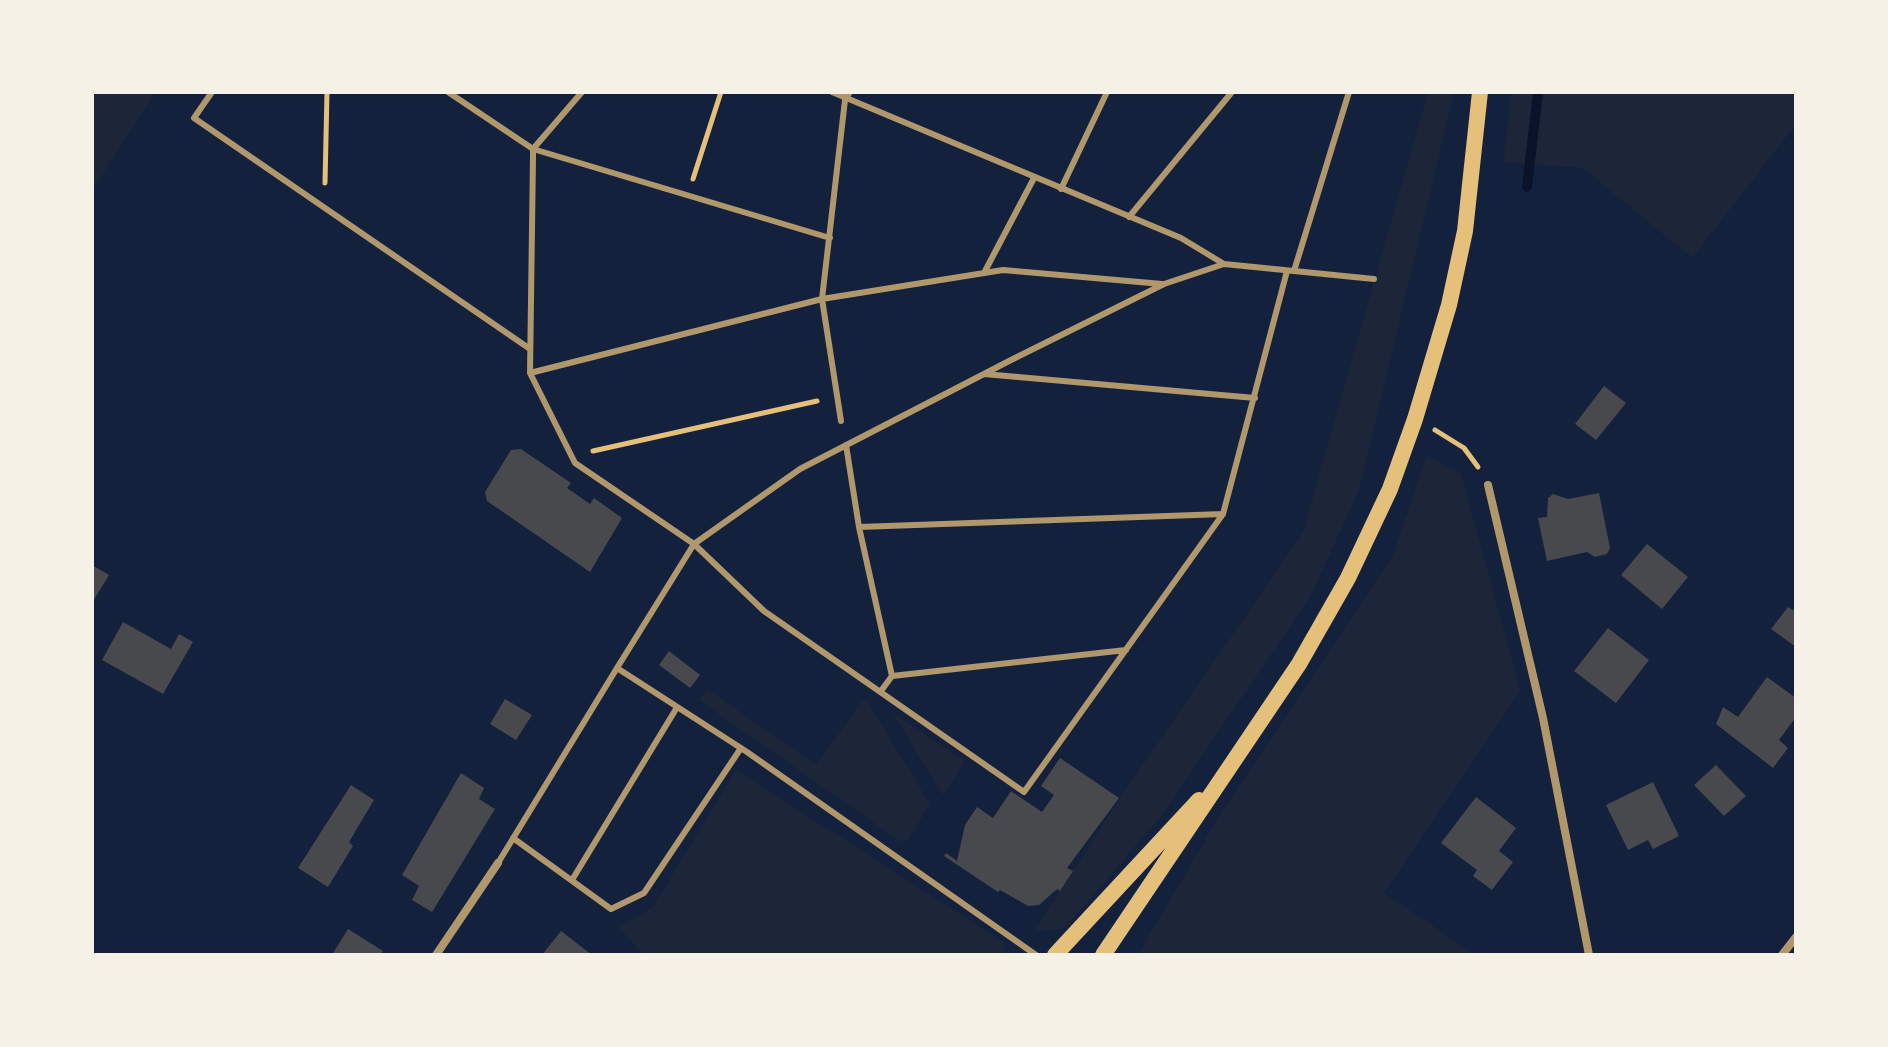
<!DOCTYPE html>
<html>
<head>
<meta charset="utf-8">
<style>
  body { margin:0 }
  #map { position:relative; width:1888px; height:1047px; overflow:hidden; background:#14213d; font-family:"Noto Sans",sans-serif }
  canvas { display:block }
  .frame { position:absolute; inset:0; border:94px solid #f6f1e7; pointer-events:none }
</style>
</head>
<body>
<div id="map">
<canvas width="1888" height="1047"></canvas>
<div class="frame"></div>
</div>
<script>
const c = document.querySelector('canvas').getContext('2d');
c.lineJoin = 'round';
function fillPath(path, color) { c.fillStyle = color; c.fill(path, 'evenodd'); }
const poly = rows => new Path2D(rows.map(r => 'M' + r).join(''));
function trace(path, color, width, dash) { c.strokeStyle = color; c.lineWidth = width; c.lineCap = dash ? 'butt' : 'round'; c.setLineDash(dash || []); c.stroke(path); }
fillPath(poly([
  [92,92,155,92,92,191],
  [1428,92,1454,92,1359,490,1311,595,1162,815,1065,928,1035,931,1122,795,1303,533],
  [1511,92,1796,92,1796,124,1692,258,1583,168,1504,162],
  [1427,455,1461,474,1520,690,1384,893,1476,955,1138,955,1221,813,1392,558],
  [707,689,816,765,865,698,930,804,907,841,900,841,699,700],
  [892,712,965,761,943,795],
  [736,770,1002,941,1006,955,643,955,619,927,653,907]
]), '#1d2539');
trace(poly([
  [1527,187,1538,92]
]), '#0b132b', 10);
fillPath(poly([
  [1604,386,1626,403,1596,440,1575,424],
  [521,449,571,483,567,488,590,504,594,498,622,518,590,572,487,501,485,492,511,450],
  [1599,493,1610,548,1607,554,1595,557,1587,552,1547,561,1538,518,1547,517,1548,498,1553,494,1568,499],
  [1647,544,1688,577,1662,609,1621,575],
  [92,565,109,575,92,603],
  [1788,607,1796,612,1796,647,1771,629],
  [123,622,171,649,179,634,193,642,163,694,102,660],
  [1608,628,1649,660,1616,703,1574,671],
  [669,651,700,675,690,688,659,665],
  [1767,677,1796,698,1796,717,1779,740,1788,748,1773,768,1716,724,1723,707,1738,717],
  [505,699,532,715,516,740,490,724],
  [1060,758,1119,798,1067,868,1073,871,1060,891,1057,889,1039,905,1028,906,1000,890,998,892,944,856,946,853,957,861,965,825,977,807,993,818,1011,791,1042,812,1054,795,1041,786],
  [1716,765,1746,796,1724,816,1694,785],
  [461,773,484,788,479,799,495,809,432,912,412,900,419,886,402,875],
  [1653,782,1679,836,1653,849,1648,840,1628,850,1606,805],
  [351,785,374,800,349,842,353,846,328,887,298,868],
  [1476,797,1516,828,1499,851,1513,862,1492,890,1473,876,1477,870,1441,843],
  [348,929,383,951,380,955,332,955],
  [561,931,592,955,542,955]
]), '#48494c');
trace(poly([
  [693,179,721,92],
  [325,183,327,92],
  [1435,430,1464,448,1478,467],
  [593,451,817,401]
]), '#e5c07b', 5);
trace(poly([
  [212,92,194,118,530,349],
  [448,92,533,149,830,238],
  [582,92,533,149,533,156,530,373,575,463,694,544,764,611,1024,792,1223,514,1287,271],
  [832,92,1181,238,1224,264],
  [1061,189,1107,92],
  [1129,217,1232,92],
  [1294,271,1349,92],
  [984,273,1034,178],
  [530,373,822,299,1003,270,1162,284],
  [984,374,1255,398],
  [841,421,822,299,845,100,850,92],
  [846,445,859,527,892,676,881,691],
  [859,527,1223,514],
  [617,668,694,544,800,469,1011,360,1164,284,1224,264,1374,279],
  [892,676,1126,650],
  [513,838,611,909,644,893,741,748],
  [498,863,617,668,747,752,1036,955],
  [572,880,676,709]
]), '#b1986c', 6);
trace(poly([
  [1488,485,1543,718,1589,955],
  [436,955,498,863],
  [1782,955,1796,937]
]), '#b1986c', 8);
trace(poly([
  [1055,955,1199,800],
  [1103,955,1299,664,1348,578,1390,489,1415,419,1449,305,1465,231,1480,92]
]), '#e5c07b', 16);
</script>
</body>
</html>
